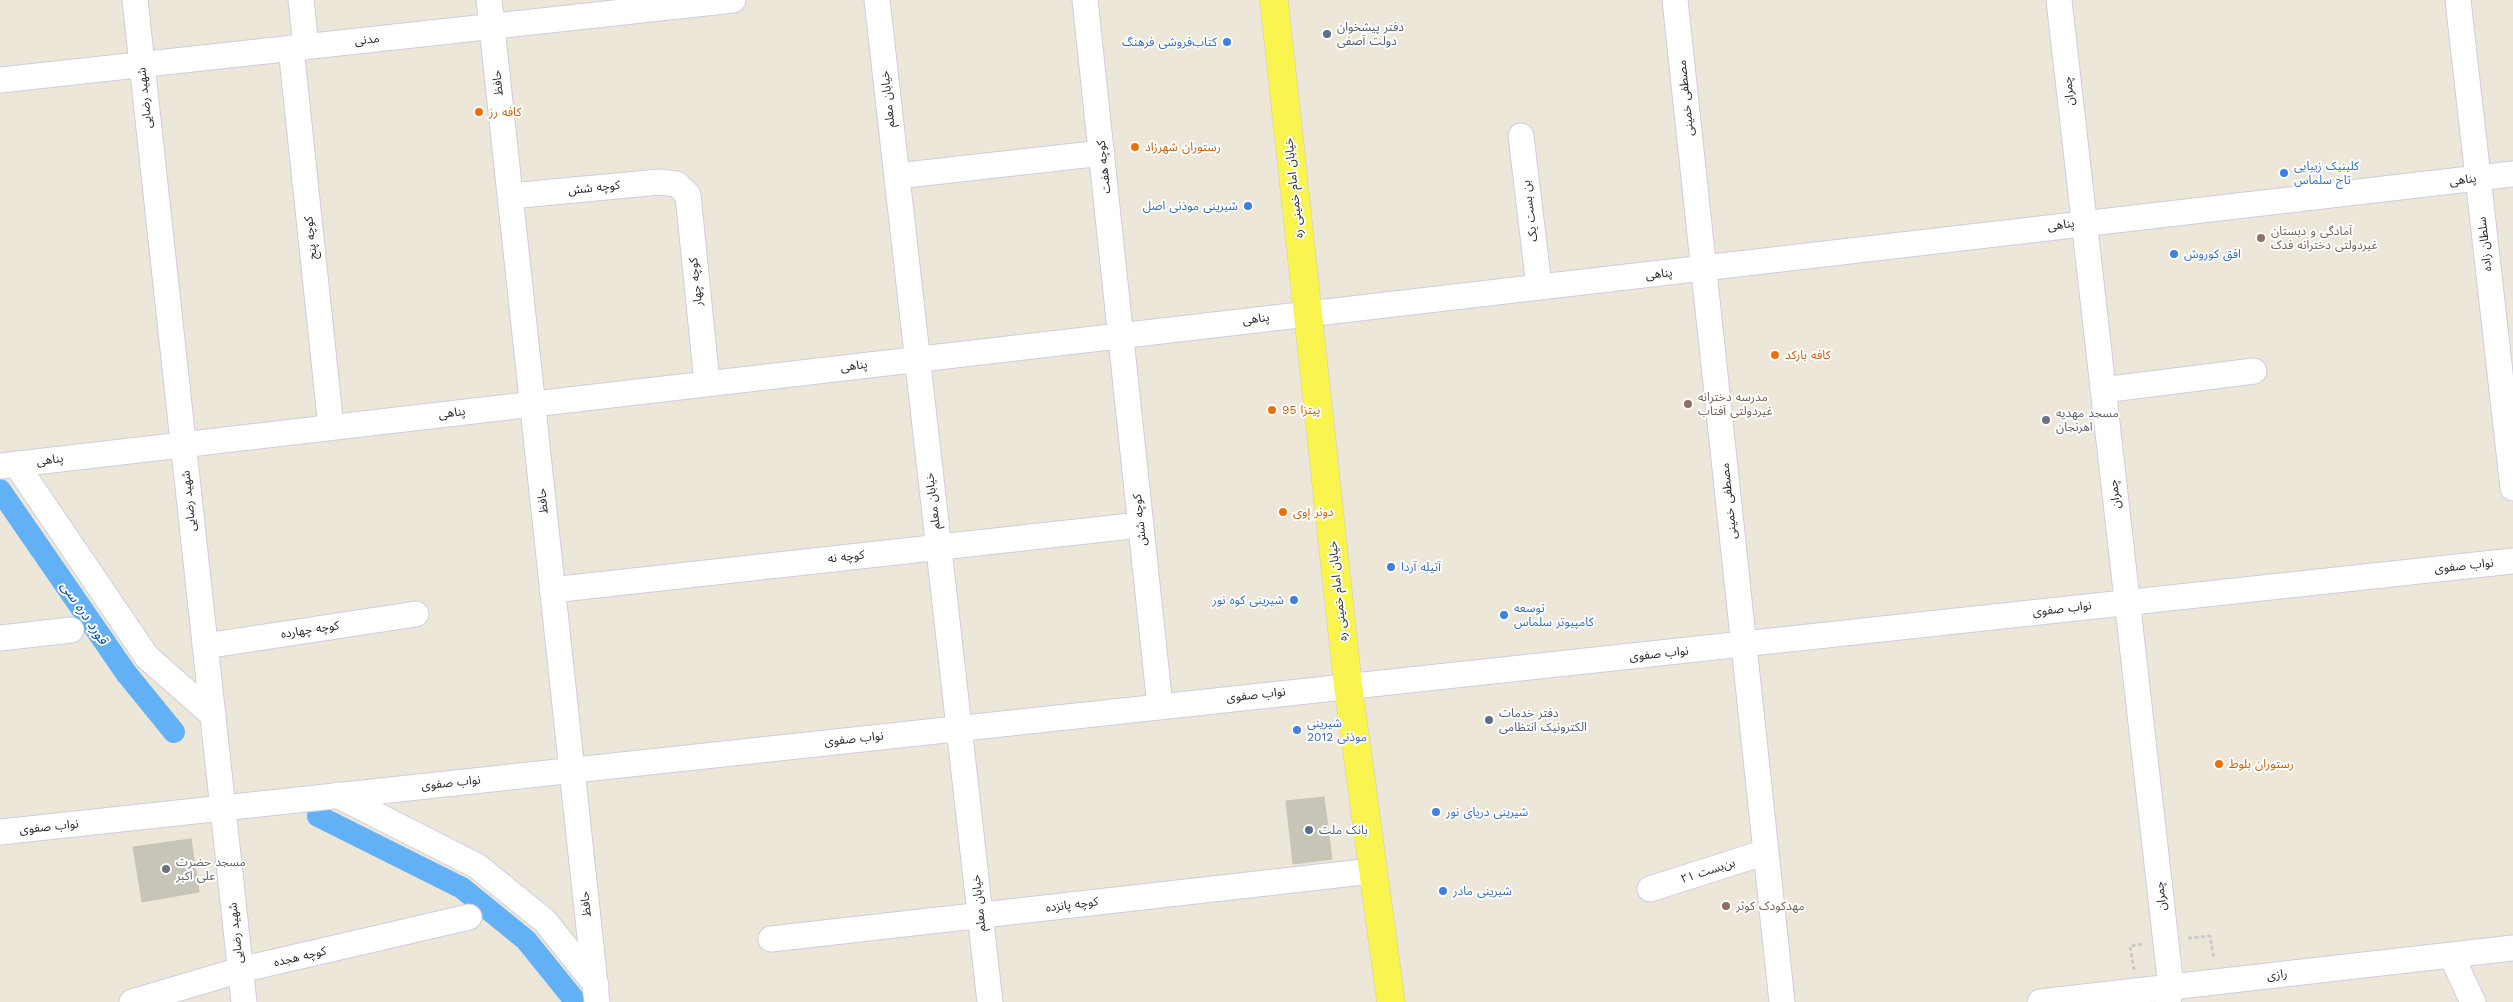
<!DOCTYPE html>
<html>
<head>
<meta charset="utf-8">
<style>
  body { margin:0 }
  canvas { display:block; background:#ece7d8 }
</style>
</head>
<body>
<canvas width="2513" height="1002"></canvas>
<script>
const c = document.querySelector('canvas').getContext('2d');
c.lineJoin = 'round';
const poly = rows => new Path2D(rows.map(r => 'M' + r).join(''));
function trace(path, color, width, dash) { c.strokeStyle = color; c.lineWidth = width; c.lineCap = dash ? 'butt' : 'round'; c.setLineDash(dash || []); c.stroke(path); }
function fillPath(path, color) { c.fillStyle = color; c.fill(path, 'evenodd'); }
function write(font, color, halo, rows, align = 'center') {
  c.font = font + ' "Work Sans","Noto Sans Arabic",sans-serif'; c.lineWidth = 4; c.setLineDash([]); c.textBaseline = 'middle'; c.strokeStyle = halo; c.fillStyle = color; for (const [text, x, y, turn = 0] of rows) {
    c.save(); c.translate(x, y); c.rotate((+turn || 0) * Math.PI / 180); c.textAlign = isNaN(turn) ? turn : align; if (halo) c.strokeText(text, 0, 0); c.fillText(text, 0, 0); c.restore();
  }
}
trace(poly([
  [0,490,126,673,174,732],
  [318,816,462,888,526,940,576,1002]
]), '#62b1f6', 22);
const building = poly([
  [1324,797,1332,859,1293,864,1286,801,1324,797],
  [191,839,199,892,142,902,133,847,191,839]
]);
fillPath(building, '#c7c4b8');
trace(building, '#c7c4b2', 1);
const minor = poly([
  [135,0,244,1002],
  [301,0,306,47],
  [489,0,597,1002],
  [877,0,990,1002],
  [1085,0,1160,706],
  [1675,0,1782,1002],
  [2059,0,2171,987,2168,1002],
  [2458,0,2513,488],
  [291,48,331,427],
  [0,80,733,0],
  [1521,136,1539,286],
  [897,176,1102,153],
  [510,196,659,182,677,184,688,195,707,383],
  [2103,390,2254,371],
  [16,464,147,657,213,715],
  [0,466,2513,174],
  [552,590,1140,525],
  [0,638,71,630],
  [205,646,416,614],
  [337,795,477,866,545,921,596,985],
  [0,832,2513,561],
  [1650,889,1766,852],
  [771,939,1372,871],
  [2451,955,2473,1002],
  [132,1002,240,970,469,917],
  [2040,1002,2513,948]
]);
const major = poly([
  [1274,0,1348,685,1391,1002]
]);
trace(minor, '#cecde2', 27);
trace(major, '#cbcbcb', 29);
trace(poly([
  [2188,938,2210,936,2214,959],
  [2134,970,2130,946,2144,944]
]), '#cbcbcb', 3, [4, 2.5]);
trace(minor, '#fff', 25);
trace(major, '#faf44f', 28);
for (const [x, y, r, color] of [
  [1327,34,5,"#5c6f8a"],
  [1227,42,5,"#3f7fe0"],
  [479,112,5,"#e8710a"],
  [1135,147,5,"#e8710a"],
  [2284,173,5,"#3f7fe0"],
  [1248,206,5,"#3f7fe0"],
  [2261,238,5,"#8d6e63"],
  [2174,254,5,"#3f7fe0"],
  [1775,355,5,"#e8710a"],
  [1688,404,5,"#8d6e63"],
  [1272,410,5,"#e8710a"],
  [2046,420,5,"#6b7280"],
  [1283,512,5,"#e8710a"],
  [1391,567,5,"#3f7fe0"],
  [1294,600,5,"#3f7fe0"],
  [1504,615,5,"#3f7fe0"],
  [1489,720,5,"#5c6f8a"],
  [1297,730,5,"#3f7fe0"],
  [2219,764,5,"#e8710a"],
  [1436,812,5,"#3f7fe0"],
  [1309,830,5,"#5c6f8a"],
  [166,869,5,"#6b7280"],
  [1443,891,5,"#3f7fe0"],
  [1726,906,5,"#8d6e63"]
]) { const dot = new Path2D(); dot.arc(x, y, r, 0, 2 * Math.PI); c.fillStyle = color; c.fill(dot); trace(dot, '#fff', 2); }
write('12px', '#4e5e75', '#fff', [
  ["دفتر پیشخوان",1337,27],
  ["دولت آصفی",1337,41],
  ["دفتر خدمات",1499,713],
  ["الکترونیک انتظامی",1499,727],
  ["بانک ملت",1319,830]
], 'left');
write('12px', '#282828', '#fff', [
  ["مدنی",367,40,-6],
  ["حافظ",498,83,-96],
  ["چمران",2069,91,-96],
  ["شهید رضایی",145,98,-96],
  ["مصطفی خمینی",1686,98,-96],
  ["خیابان معلم",888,99,-96],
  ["کوچه هفت",1104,167,-96],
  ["پناهی",2463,180,-7],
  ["کوچه شش",594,188,-6],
  ["خیابان امام خمینی ره",1294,188,-96],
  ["بن بست یک",1530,211,-97],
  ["پناهی",2061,225,-7],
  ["کوچه پنج",311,238,-96],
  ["سلطان زاده",2485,244,-96],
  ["پناهی",1659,274,-6],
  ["کوچه چهار",696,282,-96],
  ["پناهی",1256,319,-7],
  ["پناهی",854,366,-7],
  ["پناهی",452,413,-7],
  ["پناهی",50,460,-7],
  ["چمران",2115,494,-97],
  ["شهید رضایی",189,501,-96],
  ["حافظ",543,501,-96],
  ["خیابان معلم",933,501,-97],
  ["مصطفی خمینی",1729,501,-96],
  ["کوچه شش",1140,520,-96],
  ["کوچه نه",846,557,-6],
  ["نواب صفوی",2464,566,-6],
  ["خیابان امام خمینی ره",1338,591,-96],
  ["نواب صفوی",2062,609,-7],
  ["کوچه چهارده",310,630,-9],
  ["نواب صفوی",1659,654,-6],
  ["نواب صفوی",1256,695,-6],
  ["نواب صفوی",854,739,-6],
  ["نواب صفوی",451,783,-6],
  ["نواب صفوی",49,827,-6],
  ["بن‌بست ۲۱",1708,871,-18],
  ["چمران",2161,896,-96],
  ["خیابان معلم",979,903,-96],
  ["حافظ",586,904,-96],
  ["کوچه پانزده",1072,905,-7],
  ["شهید رضایی",236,933,-96],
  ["کوچه هجده",300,957,-13],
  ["رازی",2277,975,-7]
]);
write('12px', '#366cbe', '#fff', [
  ["کتاب‌فروشی فرهنگ",1217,42,"right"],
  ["کلینیک زیبایی",2294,166],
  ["تاج سلماس",2294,180],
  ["شیرینی موذنی اصل",1238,206,"right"],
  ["افق کوروش",2184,254],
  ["آتیله آردا",1401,567],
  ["شیرینی کوه نور",1284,600,"right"],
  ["توسعه",1514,608],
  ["کامپیوتر سلماس",1514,622],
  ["شیرینی",1307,723],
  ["موذنی 2012",1307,737],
  ["شیرینی دریای نور",1446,812],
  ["شیرینی مادر",1453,891]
], 'left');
write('12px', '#c56008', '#fff', [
  ["کافه رز",489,112],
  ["رستوران شهرزاد",1145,147],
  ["کافه بارکد",1785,355],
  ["پیتزا 95",1282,410],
  ["دونر إوی",1293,512],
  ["رستوران بلوط",2229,764]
], 'left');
write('12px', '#785e54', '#fff', [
  ["آمادگی و دبستان",2271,231],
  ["غیردولتی دخترانه فدک",2271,245],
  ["مدرسه دخترانه",1698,397],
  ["غیردولتی آفتاب",1698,411],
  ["مهدکودک کوثر",1736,906]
], 'left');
write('12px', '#5b616d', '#fff', [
  ["مسجد مهدیه",2056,413],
  ["اهرنجان",2056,427],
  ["مسجد حضرت",176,862],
  ["علی اکبر",176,876]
], 'left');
write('italic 14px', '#044ba0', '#fff', [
  ["قورد دره سی",84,613,56]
]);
</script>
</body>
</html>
